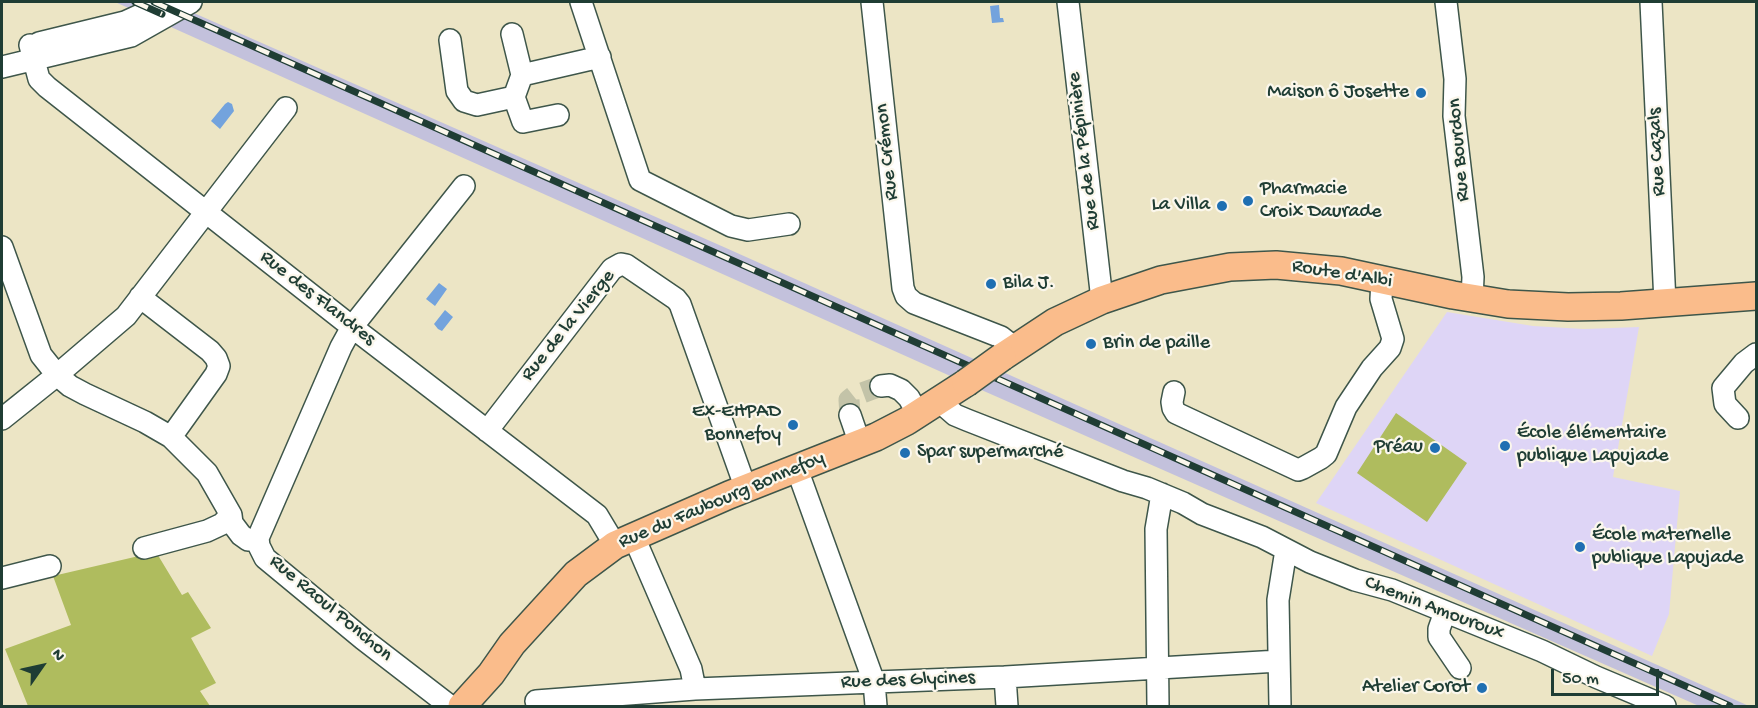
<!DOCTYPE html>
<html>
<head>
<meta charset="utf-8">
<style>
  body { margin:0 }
  #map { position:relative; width:1758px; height:708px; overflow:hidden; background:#ece5c5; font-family:"Gochi Hand",sans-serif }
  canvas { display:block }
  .frame { position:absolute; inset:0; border:3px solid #1f3d34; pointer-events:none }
  .north { position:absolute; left:12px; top:636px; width:60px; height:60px; -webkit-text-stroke:4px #fbf7ec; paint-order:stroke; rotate:56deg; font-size:16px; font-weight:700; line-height:24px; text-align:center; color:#1f3d34 }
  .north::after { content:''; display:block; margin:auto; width:21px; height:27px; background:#1f3d34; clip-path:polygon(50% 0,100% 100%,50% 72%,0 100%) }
  .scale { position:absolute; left:1551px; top:669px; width:108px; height:27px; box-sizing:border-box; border:3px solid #1f3d34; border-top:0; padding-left:8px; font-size:18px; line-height:21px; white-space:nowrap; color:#1f3d34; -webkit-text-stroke:4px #fbf7ec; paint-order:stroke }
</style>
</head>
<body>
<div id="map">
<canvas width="1758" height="708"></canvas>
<div class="frame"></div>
<div class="north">N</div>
<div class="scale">50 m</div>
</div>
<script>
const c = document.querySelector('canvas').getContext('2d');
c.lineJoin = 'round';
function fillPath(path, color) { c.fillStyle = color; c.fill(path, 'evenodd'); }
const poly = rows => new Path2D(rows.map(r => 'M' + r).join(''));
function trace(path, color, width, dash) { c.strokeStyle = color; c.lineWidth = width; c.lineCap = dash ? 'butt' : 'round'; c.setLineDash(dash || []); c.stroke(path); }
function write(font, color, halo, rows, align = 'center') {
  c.font = font + ' "Gochi Hand",sans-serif'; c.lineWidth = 4.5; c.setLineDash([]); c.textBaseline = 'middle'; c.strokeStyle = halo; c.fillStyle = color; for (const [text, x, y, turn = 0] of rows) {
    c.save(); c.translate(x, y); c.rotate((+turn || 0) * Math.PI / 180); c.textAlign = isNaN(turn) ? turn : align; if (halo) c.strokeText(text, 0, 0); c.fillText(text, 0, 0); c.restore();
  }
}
fillPath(poly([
  [1447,312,1533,326,1584,329,1639,327,1613,477,1680,491,1669,614,1652,656,1316,503]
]), '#ded5f6');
fillPath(poly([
  [115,2,169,2,726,248,1749,706,1699,706,986,392]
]), '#c3c1dc');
fillPath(poly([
  [1396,413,1467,463,1427,522,1357,473],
  [156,552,182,595,188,592,211,628,191,638,216,683,200,691,210,706,28,706,5,649,71,625,53,576]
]), '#afbc5e');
fillPath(poly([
  [999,5,1000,18,1003,18,1004,22,992,23,990,6],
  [228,102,232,104,234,111,220,129,211,121,225,104],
  [439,283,447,289,435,306,426,299],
  [445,310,453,317,442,331,438,329,434,324]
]), '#73a3dd');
trace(poly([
  [850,415,849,400,854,396,881,386]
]), '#c3c3a8', 21, [21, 10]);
const minor = poly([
  [581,2,640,180,731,226,748,230,789,224],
  [872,2,903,288,906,296,914,303,1001,337,1015,348],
  [1068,2,1102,300],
  [1446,2,1455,79,1454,116,1473,277,1472,299],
  [1651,2,1665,303],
  [512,34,522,75],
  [450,40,457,91,464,101,477,105,514,97,522,75,600,57],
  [39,43,125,22,158,7],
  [30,45,39,79,47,87,352,327,597,515,615,545],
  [2,67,131,36,191,2],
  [514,97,523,122,558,115],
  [2,247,41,355,57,375,70,386,85,394,145,422,171,437,207,473,231,515,232,523,241,535,248,540,258,538],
  [140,297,210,351,216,358,219,366,216,374,171,437],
  [881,386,890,385,901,390,909,398,918,414],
  [1174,392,1172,402,1173,408,1176,413,1298,470,1303,468,1321,458,1326,454,1346,407,1372,368,1390,348,1393,339,1381,299,1382,280],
  [939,401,955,415,967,420,1123,481,1147,488,1183,503,1202,514,1262,537,1310,562,1355,580,1392,590,1542,651,1596,677,1665,706],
  [850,415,860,444],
  [1738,418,1725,404,1723,388,1744,363,1756,354],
  [2,419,57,375,126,316,286,108],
  [487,431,612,269,621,264,626,265,676,299,680,304,746,489],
  [797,469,874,682,876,706],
  [633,535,691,669,695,689],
  [144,548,207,531,222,524,231,515],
  [2,578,50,566],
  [1445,612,1439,629,1439,637,1460,668],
  [1005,677,1007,706],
  [536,701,695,689,1005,677,1279,661],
  [450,706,363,639,265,558,259,546,258,538,341,347,352,327,464,186],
  [1158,706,1156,529,1162,494],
  [1280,706,1278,600,1286,550]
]);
const major = poly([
  [1002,357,1055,322,1102,300,1161,280,1230,267,1276,265,1341,271,1453,295,1508,304,1568,307,1621,306,1756,296],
  [462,706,491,674,512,644,576,574,615,545,729,495,876,437,907,421,966,383]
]);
trace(minor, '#3e564a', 24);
trace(major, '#3e564a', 30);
trace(minor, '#fff', 21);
trace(major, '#fabc8b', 27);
const rail = poly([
  [135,2,162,14],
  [154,2,1730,706]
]);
trace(rail, '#1f3d34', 7);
trace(rail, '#fbf7ec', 4.5, [14]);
const majorBridge = poly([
  [966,383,1002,357]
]);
trace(majorBridge, '#3e564a', 30, []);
trace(majorBridge, '#fabc8b', 27);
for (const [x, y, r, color] of [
  [1421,93,6,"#1f6fb2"],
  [1248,201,6,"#1f6fb2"],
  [1222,206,6,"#1f6fb2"],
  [991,284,6,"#1f6fb2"],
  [1091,344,6,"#1f6fb2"],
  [793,425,6,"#1f6fb2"],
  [1505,446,6,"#1f6fb2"],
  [1435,448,6,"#1f6fb2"],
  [905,453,6,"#1f6fb2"],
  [1580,547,6,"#1f6fb2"],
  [1482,688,6,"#1f6fb2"]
]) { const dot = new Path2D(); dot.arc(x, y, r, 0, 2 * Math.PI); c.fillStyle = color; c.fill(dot); trace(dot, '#fbf7ec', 2); }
write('20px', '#1f3d34', '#fbf7ec', [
  ["Maison ô Josette",1409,93,"right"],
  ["Pharmacie",1260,190],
  ["Croix Daurade",1260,213],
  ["La Villa",1210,206,"right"],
  ["Bila J.",1003,284],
  ["Brin de paille",1103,344],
  ["Ex-EHPAD",781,413,"right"],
  ["Bonnefoy",781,436,"right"],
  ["École élémentaire",1517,434],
  ["publique Lapujade",1517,457],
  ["Préau",1423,448,"right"],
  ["Spar supermarché",917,453],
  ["École maternelle",1592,536],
  ["publique Lapujade",1592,559],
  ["Atelier Corot",1470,688,"right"]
], 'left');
write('20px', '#1f3d34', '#fbf7ec', [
  ["Rue Bourdon",1460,150,-95],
  ["Rue de la Pépinière",1085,151,-97],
  ["Rue Crémon",888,152,-96],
  ["Rue Cazals",1658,152,-93],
  ["Route d'Albi",1342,275,9],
  ["Rue des Flandres",317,299,38],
  ["Rue de la Vierge",569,326,-51],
  ["Rue du Faubourg Bonnefoy",722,501,-23],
  ["Rue Raoul Ponchon",330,609,40],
  ["Chemin Amouroux",1434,609,21],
  ["Rue des Glycines",908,681,-2]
]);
</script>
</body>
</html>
